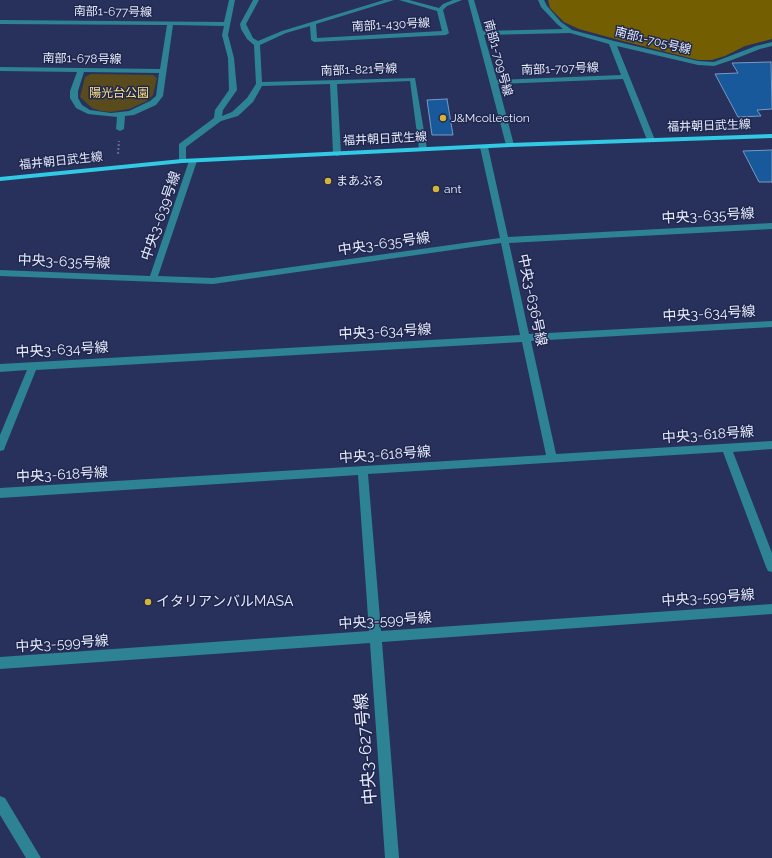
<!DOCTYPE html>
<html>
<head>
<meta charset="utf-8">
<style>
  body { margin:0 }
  canvas { display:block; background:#28315b }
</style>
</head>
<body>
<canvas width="772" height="858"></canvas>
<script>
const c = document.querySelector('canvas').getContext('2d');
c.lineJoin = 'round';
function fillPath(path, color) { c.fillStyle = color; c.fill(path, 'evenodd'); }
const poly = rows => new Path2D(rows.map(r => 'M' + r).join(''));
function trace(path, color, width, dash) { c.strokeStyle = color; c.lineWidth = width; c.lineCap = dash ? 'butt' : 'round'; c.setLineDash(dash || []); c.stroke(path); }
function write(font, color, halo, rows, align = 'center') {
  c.font = font + ' Raleway,"Noto Sans JP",sans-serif'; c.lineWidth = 3; c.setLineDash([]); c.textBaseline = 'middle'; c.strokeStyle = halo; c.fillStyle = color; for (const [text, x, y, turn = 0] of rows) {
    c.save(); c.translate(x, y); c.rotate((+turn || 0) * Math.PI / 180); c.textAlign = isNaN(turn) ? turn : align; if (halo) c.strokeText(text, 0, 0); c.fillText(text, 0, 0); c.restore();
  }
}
fillPath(poly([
  [91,74,153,75,157,78,153,95,147,101,129,109,111,112,101,111,92,108,80,97,85,77]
]), '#594b1c');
fillPath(poly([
  [548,0,772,0,772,39,745,46,725,56,712,60,698,60,619,40,579,29,564,22,550,8]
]), '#745e02');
const building = poly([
  [771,62,772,109,757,110,761,116,738,117,715,74,738,73,732,63,771,62],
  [447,99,453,135,432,135,427,100,447,99],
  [772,150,772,182,759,182,743,151,772,150]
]);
fillPath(building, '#18599b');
trace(building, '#7699c4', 1);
trace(poly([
  [118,154,119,141]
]), '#646c8e', 2, [2, 2]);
fillPath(poly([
  [229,0,235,0,228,35,234,58,237,90,223,110,222,116,232,112,247,98,256,84,254,45,247,39,241,29,240,24,253,0,259,0,246,24,253,38,258,41,282,31,384,0,394,0,316,24,317,38,442,31,437,11,399,0,409,0,439,8,443,4,453,0,462,0,447,6,443,10,449,33,446,35,314,42,311,40,310,26,286,33,260,45,262,82,415,78,427,149,426,151,420,151,419,149,410,81,337,84,341,154,337,156,333,154,330,84,262,86,253,102,238,116,221,121,186,147,186,161,182,163,179,163,179,144,214,118,215,110,229,90,228,58,222,35,224,26,173,25,163,96,156,105,134,115,125,116,124,129,120,131,116,129,117,117,88,114,76,108,70,98,70,91,77,72,0,71,0,67,160,69,167,25,0,24,0,20,224,22,229,0],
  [84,72,159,73,156,96,150,101,129,111,111,113,90,110,82,105,78,98,78,91,84,72],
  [468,0,474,0,483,31,563,29,557,24,541,7,538,0,544,0,547,6,561,22,572,30,614,41,698,61,714,62,756,46,772,42,772,46,760,49,732,60,714,66,698,65,617,46,655,140,651,142,647,140,623,79,498,84,514,145,510,147,506,145,468,0],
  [570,33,609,44,621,75,497,80,484,35,570,33],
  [481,145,487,145,488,147,508,237,772,223,772,229,509,243,529,334,772,321,772,327,531,341,556,454,772,441,772,449,733,452,772,553,772,572,768,571,766,567,723,452,368,474,381,631,772,604,772,614,382,642,399,858,385,858,370,643,0,669,0,657,369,631,358,475,0,498,0,488,546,455,522,342,36,370,5,447,4,450,0,451,0,435,27,370,0,372,0,364,520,335,501,243,213,284,0,276,0,270,150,276,189,161,193,159,197,161,158,276,213,278,500,238,480,147,481,145],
  [0,796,5,798,41,858,26,858,0,815,0,796]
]), '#2d8293');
fillPath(poly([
  [772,134,772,138,510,147,182,163,0,181,0,177,182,159,510,143,772,134]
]), '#31cae5');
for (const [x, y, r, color] of [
  [443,118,4,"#d7b434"],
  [328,181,4,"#d7b434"],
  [436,189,4,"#d7b434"],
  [148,602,4,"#d7b434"]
]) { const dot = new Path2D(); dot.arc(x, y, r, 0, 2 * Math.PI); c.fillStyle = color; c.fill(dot); trace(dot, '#1f274f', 1.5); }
write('12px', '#e7ecfc', '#1f274f', [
  ["南部1-677号線",113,12,1],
  ["南部1-430号線",391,25,-3],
  ["南部1-705号線",653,41,14],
  ["南部1-709号線",498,58,75],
  ["南部1-678号線",82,59,1],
  ["南部1-707号線",560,69,-2],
  ["南部1-821号線",359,70,-2],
  ["福井朝日武生線",709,126,-2],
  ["福井朝日武生線",385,139,-3],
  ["福井朝日武生線",61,161,-6]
]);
write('12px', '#fee07c', '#1f274f', [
  ["陽光台公園",119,93]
]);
write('12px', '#e7ecfc', '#1f274f', [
  ["J&Mcollection",451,118],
  ["まあぶる",336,181],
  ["ant",444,189]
], 'left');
write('14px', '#e7ecfc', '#1f274f', [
  ["中央3-639号線",161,216,-71],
  ["中央3-635号線",708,216,-3],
  ["中央3-635号線",384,244,-8],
  ["中央3-635号線",64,262,2],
  ["中央3-636号線",532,300,78],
  ["中央3-634号線",709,314,-3],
  ["中央3-634号線",385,332,-3],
  ["中央3-634号線",62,350,-3],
  ["中央3-618号線",708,435,-4],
  ["中央3-618号線",385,455,-4],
  ["中央3-618号線",62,475,-3],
  ["中央3-599号線",708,598,-4],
  ["中央3-599号線",385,621,-4],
  ["中央3-599号線",62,644,-4]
]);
write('14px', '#e7ecfc', '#1f274f', [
  ["イタリアンバルMASA",156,602]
], 'left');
write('17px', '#e7ecfc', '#1f274f', [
  ["中央3-627号線",366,749,-95]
]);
</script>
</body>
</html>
